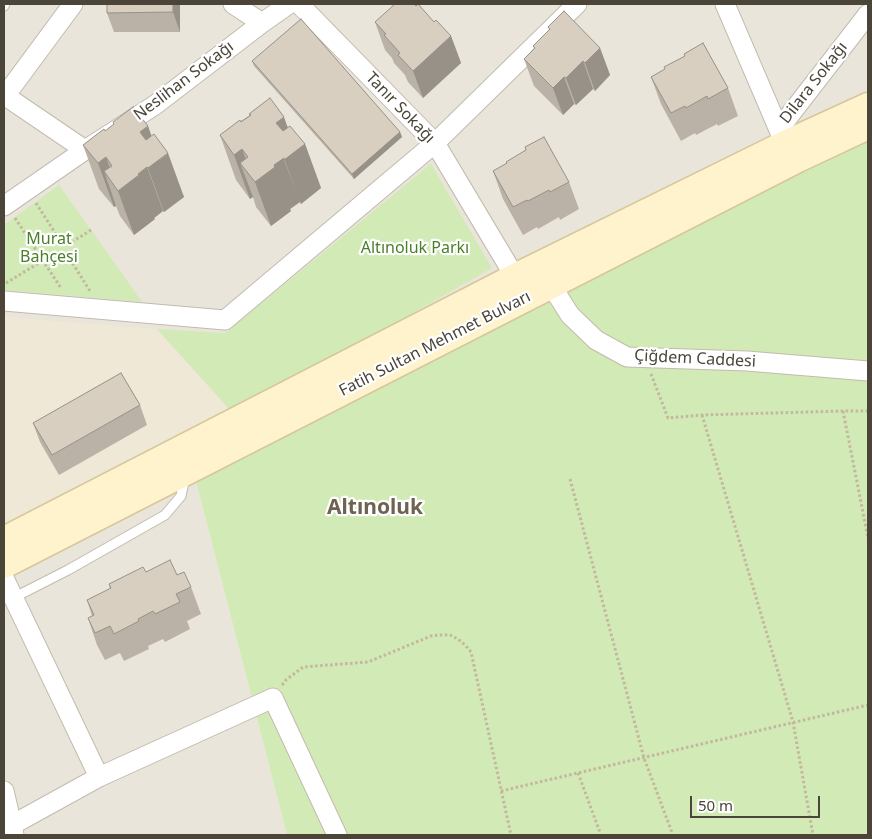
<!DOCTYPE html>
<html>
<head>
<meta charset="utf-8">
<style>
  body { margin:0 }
  #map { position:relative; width:872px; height:839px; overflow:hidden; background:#f6f3ec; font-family:"Noto Sans",sans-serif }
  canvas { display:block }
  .frame { position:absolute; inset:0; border:5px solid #4b4439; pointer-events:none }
  .scale { position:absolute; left:690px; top:796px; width:130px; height:22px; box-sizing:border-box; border:2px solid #4b4439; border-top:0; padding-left:6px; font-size:15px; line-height:18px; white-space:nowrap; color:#4b4439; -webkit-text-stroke:4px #fff; paint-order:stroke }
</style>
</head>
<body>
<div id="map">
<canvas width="872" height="839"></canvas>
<div class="frame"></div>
<div class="scale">50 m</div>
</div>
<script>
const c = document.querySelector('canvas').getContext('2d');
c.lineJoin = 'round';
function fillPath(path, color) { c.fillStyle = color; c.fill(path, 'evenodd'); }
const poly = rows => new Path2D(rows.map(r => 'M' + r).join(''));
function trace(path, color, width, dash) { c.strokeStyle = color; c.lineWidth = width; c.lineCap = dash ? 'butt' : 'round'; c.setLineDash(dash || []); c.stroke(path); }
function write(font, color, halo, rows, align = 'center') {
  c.font = font + ' "Noto Sans",sans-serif'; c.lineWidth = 4.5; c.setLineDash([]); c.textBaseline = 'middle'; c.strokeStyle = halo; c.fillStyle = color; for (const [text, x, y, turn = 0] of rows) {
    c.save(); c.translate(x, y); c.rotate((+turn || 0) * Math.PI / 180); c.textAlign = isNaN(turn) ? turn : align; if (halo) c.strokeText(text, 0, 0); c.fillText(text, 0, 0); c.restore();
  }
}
fillPath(poly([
  [4,4,868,4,868,133,191,462,287,835,4,835]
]), '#eae5da');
fillPath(poly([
  [4,317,157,329,231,411,58,496,4,524]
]), '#efe8d6');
fillPath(poly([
  [868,133,868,835,287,835,191,462],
  [431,164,492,268,305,374,231,411,157,329,225,333],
  [59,185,91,230,142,302,4,290,4,225]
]), '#d2eab5');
const lane = poly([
  [4,6,5,4],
  [13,598,68,570,165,515,181,496,185,477]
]);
const street = poly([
  [233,4,262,23],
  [299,4,435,143,515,277],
  [725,4,785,144],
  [4,95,85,150],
  [5,96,73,4],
  [779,129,868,14],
  [4,206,85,150,155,105,262,23,289,4],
  [551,285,570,315,596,340,627,357,747,361,868,371],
  [4,301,225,320,435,143,577,4],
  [4,578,99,777],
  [4,791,12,825,14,835],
  [12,825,99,777,273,698,337,835]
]);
const secondary = poly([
  [4,540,515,277,785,144,868,106],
  [4,565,798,159,868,126]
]);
trace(lane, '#c2bbae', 11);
trace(street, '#c2bbae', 21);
trace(secondary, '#d6c79b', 29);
trace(poly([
  [36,203,59,239],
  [15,218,61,288],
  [72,242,91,230],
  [70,259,90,291],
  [6,283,54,254],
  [651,374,668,418,702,415,843,411,868,411],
  [843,411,868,538],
  [702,415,793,722,813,835],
  [570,479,644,758,673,835],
  [282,685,286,680,303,667,368,662,431,636,440,635,450,635,458,639,465,645,471,652,511,835],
  [578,773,601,835],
  [501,791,868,705]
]), '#c4b79f', 3, [2.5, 2.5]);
trace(lane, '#fff', 9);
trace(street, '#fff', 19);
trace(secondary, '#fff3cd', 26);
fillPath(poly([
  [107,4,180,4,180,32,114,32,107,13],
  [375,22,434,22,451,36,461,63,423,98,408,82,405,75,394,63,392,58,385,50],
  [548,27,600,48,610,75,595,91,593,89,576,105,574,104,563,115,534,86,524,59,534,48,533,46,549,30],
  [252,61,400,132,402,137,354,179,254,66],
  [651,77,728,88,738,116,718,126,717,124,696,135,695,133,681,141,661,104],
  [249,114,288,127,305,144,321,188,301,204,300,202,290,209,291,211,271,226,256,207,253,197,250,199,236,180,220,135,250,115],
  [148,126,151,136,184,197,164,212,163,211,154,218,155,219,134,235,120,216,116,206,114,207,99,189,83,145,105,131],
  [525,147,569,182,579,209,560,220,559,217,538,229,537,227,523,235,503,199,493,171,506,164,526,150],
  [140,405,147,425,59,475,40,442,33,423],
  [146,572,177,575,191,587,201,614,187,621,190,629,165,642,163,639,148,646,149,649,124,661,120,653,105,660,97,645,88,618,92,616,87,600,110,589,109,584]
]), '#bab2a6');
fillPath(poly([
  [173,4,180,4,180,32,173,12],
  [451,36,461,63,423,98,413,71],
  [600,48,610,75,595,91,585,63],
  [583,61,593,89,576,105,566,78],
  [564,77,574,104,563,115,553,88],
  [284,117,296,151,305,144,321,188,301,204,284,160,276,123],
  [148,126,160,160,168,153,184,197,164,212,148,168,140,132],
  [400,132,402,137,354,179,352,174],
  [242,149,254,180,240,163,253,197,250,199,234,155],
  [106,157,117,189,104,171,116,206,114,207,98,163],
  [284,158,300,202,290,209,291,211,271,226,255,182,274,165],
  [147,167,163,211,154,218,155,219,134,235,118,191]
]), '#979187');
const building = poly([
  [107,4,173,4,173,12,107,13,107,4],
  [395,4,414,4,416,6,418,4,434,22,436,20,451,36,413,71,398,55,400,53,384,35,386,34,375,22,395,4],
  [564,11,600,48,585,63,583,61,566,78,564,77,553,88,524,59,535,48,533,46,550,29,548,27,564,11],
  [301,19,400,132,352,174,252,61,301,19],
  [703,43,728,88,708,99,707,96,686,108,685,106,671,113,651,77,665,69,664,67,685,56,684,54,703,43],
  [270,98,284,117,276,123,283,131,290,126,305,144,284,160,284,158,274,165,275,167,255,182,240,163,248,157,242,149,234,155,220,135,240,120,241,122,251,115,249,114,270,98],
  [133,107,148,126,140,132,146,140,154,134,168,153,148,168,147,167,138,174,139,175,118,191,104,171,112,166,106,157,98,163,83,145,104,129,105,131,114,124,113,122,133,107],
  [544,137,569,182,550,192,549,190,528,201,527,200,513,207,493,171,507,163,506,162,526,150,525,147,544,137],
  [121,373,140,405,52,455,33,423,121,373],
  [170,560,177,575,184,572,191,587,176,594,180,602,155,614,153,611,138,619,139,621,114,634,110,626,95,633,88,618,94,615,87,600,111,588,109,584,143,567,146,572,170,560]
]);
fillPath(building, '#d8cfc1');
trace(building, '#979187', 1);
write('16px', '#4b4439', '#fff', [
  ["Neslihan Sokağı",184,81,-37],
  ["Dilara Sokağı",814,83,-52],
  ["Tanır Sokağı",400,108,46],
  ["Fatih Sultan Mehmet Bulvarı",435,344,-27],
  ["Çiğdem Caddesi",695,359,3]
]);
write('16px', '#4a7f2a', '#fff', [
  ["Murat",49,239],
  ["Bahçesi",49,257],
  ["Altınoluk Parkı",415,248]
]);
write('bold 21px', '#6e6250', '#fff', [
  ["Altınoluk",375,508]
]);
</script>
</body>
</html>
